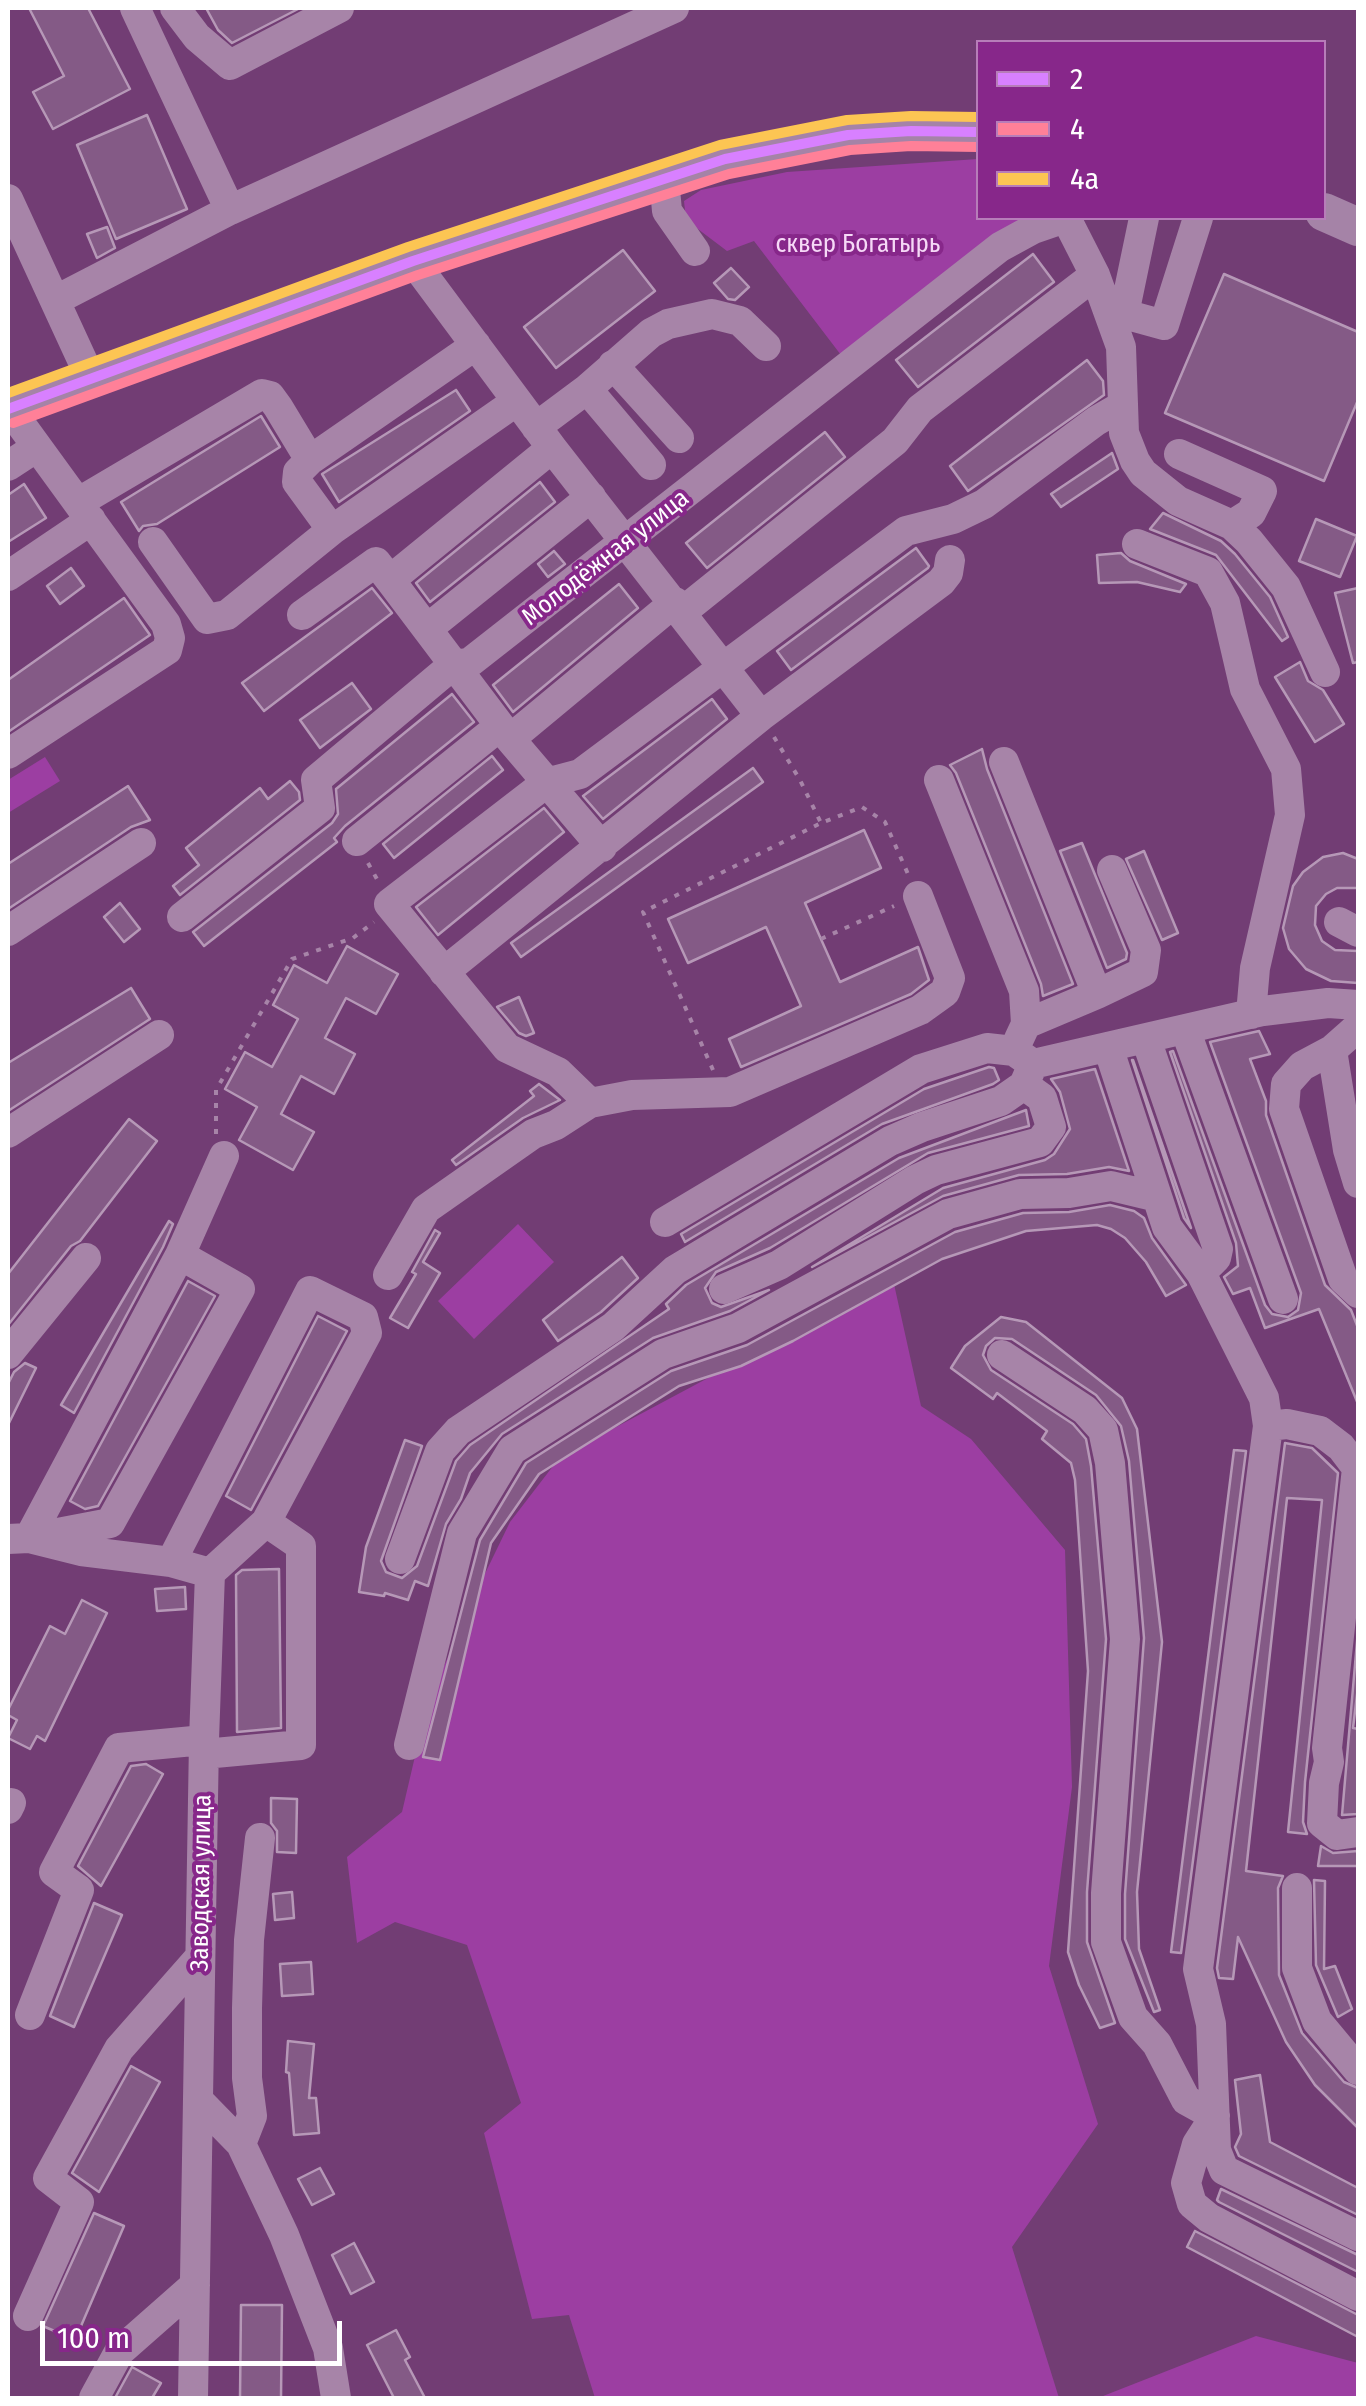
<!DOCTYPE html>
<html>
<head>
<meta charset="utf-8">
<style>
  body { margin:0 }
  #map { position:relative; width:1366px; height:2406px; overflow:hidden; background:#723d74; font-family:"Fira Sans Condensed",sans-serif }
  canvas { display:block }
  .frame { position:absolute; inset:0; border:10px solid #fff; pointer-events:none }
  .legend { position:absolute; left:976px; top:40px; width:350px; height:180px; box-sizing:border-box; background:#87278a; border:2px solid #b77db9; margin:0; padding:12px 18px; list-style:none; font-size:30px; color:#fff }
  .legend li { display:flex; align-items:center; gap:20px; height:50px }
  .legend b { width:50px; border:2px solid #b77db9 }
  .scale { position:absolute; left:40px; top:2321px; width:302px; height:45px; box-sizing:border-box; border:5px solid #fff; border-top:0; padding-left:12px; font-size:30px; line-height:35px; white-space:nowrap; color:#fff; -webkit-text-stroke:8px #87278a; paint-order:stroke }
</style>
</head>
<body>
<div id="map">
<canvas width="1366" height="2406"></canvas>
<div class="frame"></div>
<ul class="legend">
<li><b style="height:12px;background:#d880ff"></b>2</li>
<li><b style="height:12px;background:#ff8098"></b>4</li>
<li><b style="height:12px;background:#fcc553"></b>4а</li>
</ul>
<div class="scale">100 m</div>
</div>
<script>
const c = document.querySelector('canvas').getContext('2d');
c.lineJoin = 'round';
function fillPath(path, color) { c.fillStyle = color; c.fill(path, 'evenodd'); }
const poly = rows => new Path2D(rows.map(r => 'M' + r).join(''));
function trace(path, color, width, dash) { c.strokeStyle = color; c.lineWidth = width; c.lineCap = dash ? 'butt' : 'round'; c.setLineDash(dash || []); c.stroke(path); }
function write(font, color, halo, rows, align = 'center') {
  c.font = font + ' "Fira Sans Condensed",sans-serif'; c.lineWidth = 8; c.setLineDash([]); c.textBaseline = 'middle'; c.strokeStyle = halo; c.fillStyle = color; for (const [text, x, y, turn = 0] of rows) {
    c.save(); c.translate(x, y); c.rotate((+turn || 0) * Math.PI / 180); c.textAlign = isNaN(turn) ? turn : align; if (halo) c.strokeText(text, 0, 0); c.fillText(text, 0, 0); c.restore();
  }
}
fillPath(poly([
  [978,159,978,218,1037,218,844,359,754,241,727,251,686,220,684,201,701,190,787,172],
  [45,757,60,781,8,813,8,780],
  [518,1224,554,1262,474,1339,438,1301],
  [892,1275,921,1406,971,1439,1065,1550,1072,1787,1049,1966,1098,2124,1012,2247,1059,2398,595,2398,569,2315,532,2319,484,2133,521,2103,467,1945,395,1922,357,1943,347,1857,402,1812,427,1705,479,1586,510,1522,560,1457,768,1346],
  [1256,2336,1358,2363,1358,2398,1098,2398]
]), '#9c3ea2');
const building = poly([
  [29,8,88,8,130,89,53,129,33,92,64,76,29,8],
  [206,8,300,8,232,43,218,30,206,8],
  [147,115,187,209,116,239,77,145,147,115],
  [107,227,115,248,97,258,87,234,107,227],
  [623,250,655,291,556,368,524,327,623,250],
  [1033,254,1054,282,918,387,896,360,1033,254],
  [731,268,749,287,735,300,728,299,714,283,731,268],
  [1224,274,1358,332,1358,400,1324,481,1165,413,1224,274],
  [1087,360,1103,381,1104,395,968,491,950,466,1087,360],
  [456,390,470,411,339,502,322,474,456,390],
  [261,416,280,447,157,524,143,526,139,531,121,502,261,416],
  [825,432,845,457,707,568,686,543,825,432],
  [1112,453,1118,469,1061,507,1051,494,1112,453],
  [540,482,555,502,430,602,416,583,540,482],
  [24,484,46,518,8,542,8,495,24,484],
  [1163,513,1221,541,1235,554,1270,597,1288,637,1282,641,1216,555,1150,529,1163,513],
  [1316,519,1357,536,1340,577,1299,561,1316,519],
  [916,548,929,566,928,568,791,670,777,651,916,548],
  [554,551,565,564,548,577,538,564,554,551],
  [1121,553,1130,561,1186,584,1180,592,1137,582,1099,583,1097,555,1121,553],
  [71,568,84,586,60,604,47,586,71,568],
  [619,584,638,608,513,712,493,685,619,584],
  [372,588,392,613,264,711,242,683,372,588],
  [1358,588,1358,662,1353,663,1335,593,1358,588],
  [124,598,150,635,8,732,8,680,124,598],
  [1300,662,1308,681,1323,690,1344,724,1315,742,1275,677,1300,662],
  [352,683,371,709,320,748,300,720,352,683],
  [452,694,474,722,345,826,334,838,337,842,204,946,193,932,332,823,338,814,336,789,452,694],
  [712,699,727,719,603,819,583,796,712,699],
  [982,749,987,769,1073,984,1043,996,1041,984,956,773,950,765,982,749],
  [492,756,503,770,394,858,383,844,492,756],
  [753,768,763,782,521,957,511,943,753,768],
  [290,781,299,792,300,800,180,895,173,886,199,865,186,848,260,788,268,799,290,781],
  [128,786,150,820,131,827,8,909,8,864,128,786],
  [544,808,564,832,438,935,416,907,544,808],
  [864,830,881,868,805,903,840,982,918,947,929,980,911,994,741,1067,729,1039,801,1006,766,927,688,963,668,919,864,830],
  [1082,843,1127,953,1126,959,1107,968,1060,851,1082,843],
  [1144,851,1178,933,1162,940,1126,859,1144,851],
  [1343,853,1358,859,1358,888,1337,888,1326,894,1316,906,1315,925,1322,941,1335,950,1358,951,1358,983,1331,981,1306,969,1289,949,1283,928,1293,886,1303,872,1323,857,1343,853],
  [120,903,140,929,124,942,104,917,120,903],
  [347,946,398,974,376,1014,346,998,325,1038,355,1054,334,1094,301,1076,281,1114,314,1132,293,1170,239,1140,257,1107,225,1089,245,1052,272,1067,298,1019,273,1005,294,965,327,983,347,946],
  [131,988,150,1019,8,1111,8,1063,131,988],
  [519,997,534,1033,526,1036,519,1033,497,1007,519,997],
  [1259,1031,1270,1054,1250,1059,1266,1101,1266,1115,1325,1285,1351,1310,1358,1328,1358,1404,1319,1309,1265,1328,1250,1288,1233,1294,1224,1277,1238,1266,1236,1243,1170,1052,1173,1051,1265,1305,1272,1314,1288,1317,1298,1310,1301,1293,1210,1042,1259,1031],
  [1132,1060,1133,1060,1191,1228,1184,1218,1132,1060],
  [989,1067,994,1068,999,1080,993,1084,882,1124,685,1242,681,1234,924,1089,989,1067],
  [1095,1069,1129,1171,1109,1167,1067,1174,1019,1175,943,1196,812,1267,943,1188,1045,1160,1054,1154,1070,1129,1060,1092,1051,1079,1095,1069],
  [539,1084,560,1100,523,1118,456,1165,452,1160,534,1096,530,1091,539,1084],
  [1026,1110,1029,1126,928,1153,770,1248,716,1272,705,1288,712,1303,721,1307,769,1290,730,1311,653,1338,502,1434,470,1473,461,1499,446,1524,428,1586,415,1581,408,1600,385,1593,384,1596,359,1592,366,1547,405,1440,422,1446,381,1561,386,1572,402,1578,417,1566,456,1461,470,1445,669,1309,666,1304,686,1285,899,1158,1026,1110],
  [129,1119,157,1141,80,1241,71,1246,8,1325,8,1274,129,1119],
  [1110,1205,1134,1211,1144,1218,1152,1238,1186,1285,1166,1296,1146,1262,1125,1238,1111,1229,1097,1225,1026,1231,942,1259,793,1341,741,1366,679,1386,539,1474,491,1543,440,1760,423,1757,480,1540,526,1463,671,1371,747,1345,955,1232,1023,1213,1069,1212,1110,1205],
  [169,1221,173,1224,163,1247,74,1413,61,1405,169,1221],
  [435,1230,440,1233,423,1262,440,1273,408,1328,390,1318,416,1274,412,1272,435,1230],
  [622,1257,638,1278,601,1312,558,1341,543,1320,622,1257],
  [188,1281,215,1296,98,1506,85,1509,70,1501,188,1281],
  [318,1316,347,1331,251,1510,226,1496,318,1316],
  [1001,1317,1026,1322,1122,1398,1137,1429,1162,1642,1137,1892,1139,1949,1160,2010,1154,2012,1125,1939,1125,1894,1144,1638,1129,1461,1121,1426,1096,1395,1012,1339,995,1338,986,1346,983,1355,991,1370,1073,1424,1086,1439,1091,1466,1106,1639,1087,1892,1087,1942,1115,2023,1100,2028,1079,1985,1068,1952,1088,1671,1075,1480,1071,1463,1042,1439,1047,1431,997,1393,993,1399,951,1368,965,1346,1001,1317],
  [25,1363,36,1368,8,1425,8,1384,14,1372,25,1363],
  [1285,1443,1312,1448,1338,1473,1305,1782,1303,1822,1307,1834,1288,1832,1322,1500,1287,1498,1246,1871,1283,1876,1278,1888,1279,1975,1302,2033,1344,2082,1358,2088,1358,2128,1315,2085,1286,2042,1238,1937,1233,1979,1219,1978,1217,1968,1285,1443],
  [1234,1450,1246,1451,1181,1953,1171,1952,1234,1450],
  [279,1569,281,1728,237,1732,236,1575,242,1570,279,1569],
  [185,1587,186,1609,157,1611,155,1589,185,1587],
  [82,1600,107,1613,45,1741,37,1736,30,1749,8,1738,17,1720,8,1715,8,1710,50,1626,65,1634,82,1600],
  [1358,1630,1358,1687,1353,1728,1358,1729,1358,1814,1342,1815,1358,1630],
  [146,1764,163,1774,101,1886,78,1866,131,1766,146,1764],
  [271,1798,297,1799,296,1853,277,1852,277,1831,271,1823,271,1798],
  [1321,1846,1333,1853,1358,1851,1358,1866,1318,1866,1321,1846],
  [1314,1880,1325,1881,1324,1969,1335,1966,1352,2009,1338,2017,1316,1965,1314,1880],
  [292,1892,294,1918,275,1920,273,1894,292,1892],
  [94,1903,122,1915,74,2027,50,2016,94,1903],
  [311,1962,313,1994,282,1996,280,1964,311,1962],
  [288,2041,314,2044,309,2098,316,2098,319,2133,294,2135,289,2073,286,2072,288,2041],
  [131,2066,160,2082,99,2192,72,2173,131,2066],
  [1260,2075,1270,2142,1358,2188,1358,2215,1239,2156,1235,2147,1241,2134,1235,2080,1260,2075],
  [320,2168,334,2194,312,2205,298,2179,320,2168],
  [1221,2189,1358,2255,1358,2272,1219,2202,1217,2200,1221,2189],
  [94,2213,124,2226,75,2340,43,2326,94,2213],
  [1195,2231,1358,2315,1358,2337,1187,2247,1195,2231],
  [354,2243,374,2282,351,2294,332,2255,354,2243],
  [241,2305,282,2305,281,2398,240,2398,241,2305],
  [396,2330,410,2357,405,2360,425,2398,394,2398,367,2345,396,2330],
  [132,2367,161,2383,152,2398,115,2398,132,2367]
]);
fillPath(building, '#845a86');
trace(building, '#b698b7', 2.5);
trace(poly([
  [774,737,800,780,821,823],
  [368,863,378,881],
  [821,939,894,906],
  [713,1070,643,912,821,823,862,807,885,822,908,874],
  [216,1134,216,1090,292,959,353,938,374,922]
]), '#a784a8', 4, [5, 8]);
trace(poly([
  [175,8,197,37,230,65,339,8],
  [664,178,667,211,695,251],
  [8,199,90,377],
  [230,210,674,8],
  [1066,218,1095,275,1121,347,1124,433,1135,461,1143,473,1178,501,1232,525,1249,541,1286,587,1325,672],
  [1144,218,1124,314,1164,325,1198,218],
  [413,261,552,448,761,716],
  [56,300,230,210,135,8],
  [613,365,679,438],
  [587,389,651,465],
  [536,427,587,389,651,333,668,324,712,314,740,321,766,346],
  [1179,454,1262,491,1251,513,1232,525],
  [8,466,37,447],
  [79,502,262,394,270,396,278,407,310,460],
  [332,530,517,401],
  [153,542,207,619,227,615,332,530,297,482,298,472,310,460,476,345],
  [1137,544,1208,572,1225,603,1245,689,1286,769,1290,815,1255,968,1251,1014],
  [8,576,91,520],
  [390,580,510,739,602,847],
  [682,612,895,441,920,409,1095,275],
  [302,615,376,562,390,580,552,448],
  [427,629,591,497],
  [510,739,675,602],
  [8,754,167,650,170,638,166,624,9,408],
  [1004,762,1097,994,1026,1024],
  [939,780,1024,991,1026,1024,1019,1039],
  [357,841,500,726],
  [182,917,320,808,316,780,453,665,469,663,1000,247,1033,229,1065,218],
  [1339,922,1358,932],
  [8,931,141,843],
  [444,972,761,716,941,582,948,573,950,560],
  [1097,994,1143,972,1146,950,1112,870],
  [1358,1027,1332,1050,1302,1066,1286,1084,1284,1109,1343,1279,1358,1293],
  [1185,1029,1283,1299],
  [1146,1039,1218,1249,1216,1258,1201,1273],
  [1108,1047,1167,1227,1201,1273,1264,1398,1268,1426],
  [1332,1050,1348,1150,1358,1183],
  [1033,1064,1263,1011,1328,1003,1358,1005],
  [590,1103,558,1072,507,1048,389,904,546,783,580,774,906,531,953,519,984,504,1096,421,1122,406],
  [8,1133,159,1035],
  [388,1275,426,1209,533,1134,556,1125,590,1103,632,1095,730,1092,920,1010,945,992,950,978,918,896],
  [724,1289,779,1265,915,1180,936,1170,1040,1142,1051,1127,1042,1098,1024,1085],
  [8,1354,86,1258],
  [1002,1355,1085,1410,1103,1430,1110,1463,1125,1639,1106,1893,1106,1942,1133,2017,1157,2044,1186,2100,1215,2116,1197,2144,1186,2183,1192,2204,1209,2218,1358,2296],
  [42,1536,110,1523,240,1289,180,1255],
  [29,1538,180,1255,224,1156],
  [8,1539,29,1538,81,1551,171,1562,210,1573,204,1740,193,2398],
  [400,1559,440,1451,458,1431,613,1327,675,1270,890,1141,922,1127,1001,1101,1024,1085,1033,1064,1014,1051,987,1048,921,1069,665,1222],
  [171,1562,310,1291,363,1317,367,1333,266,1522,210,1573],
  [409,1745,462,1533,512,1450,663,1354,738,1328,948,1214,1020,1194,1069,1193,1111,1186,1157,1197],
  [204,1754,301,1745,301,1546,266,1522],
  [8,1809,11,1803],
  [1358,1832,1337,1835,1322,1823,1324,1783,1329,1762,1327,1748,1357,1468,1341,1447,1320,1431,1287,1424,1268,1426,1198,1969,1211,2024,1216,2150,1224,2170,1358,2236],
  [1297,1888,1297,1968,1317,2021,1358,2070],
  [30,2015,79,1890,54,1872,119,1748,204,1740],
  [198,2100,241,2144,284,2235,328,2348,336,2398],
  [241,2144,252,2116,247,2078,247,2008,249,1940,260,1838],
  [28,2316,79,2202,48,2178,119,2049,200,1957],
  [94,2398,119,2352,195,2285]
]), '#a784a8', 30);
trace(poly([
  [1324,212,1358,227],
  [8,409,413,261,725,159,848,135,911,131,978,132]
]), '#a583a7', 38);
trace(poly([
  [8,409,413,261,725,159,848,135,911,131,978,132]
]), '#d880ff', 10);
trace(poly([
  [13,423,418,275,729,174,850,150,911,146,978,147]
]), '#ff8098', 10);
trace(poly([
  [8,393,408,247,720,145,847,120,911,116,978,117]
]), '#fcc553', 10);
write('25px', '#f6d9f7', '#87278a', [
  ["сквер Богатырь",858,245]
]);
write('25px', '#fff', '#87278a', [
  ["Молодёжная улица",606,558,-38],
  ["Заводская улица",202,1883,-89]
]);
</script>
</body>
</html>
